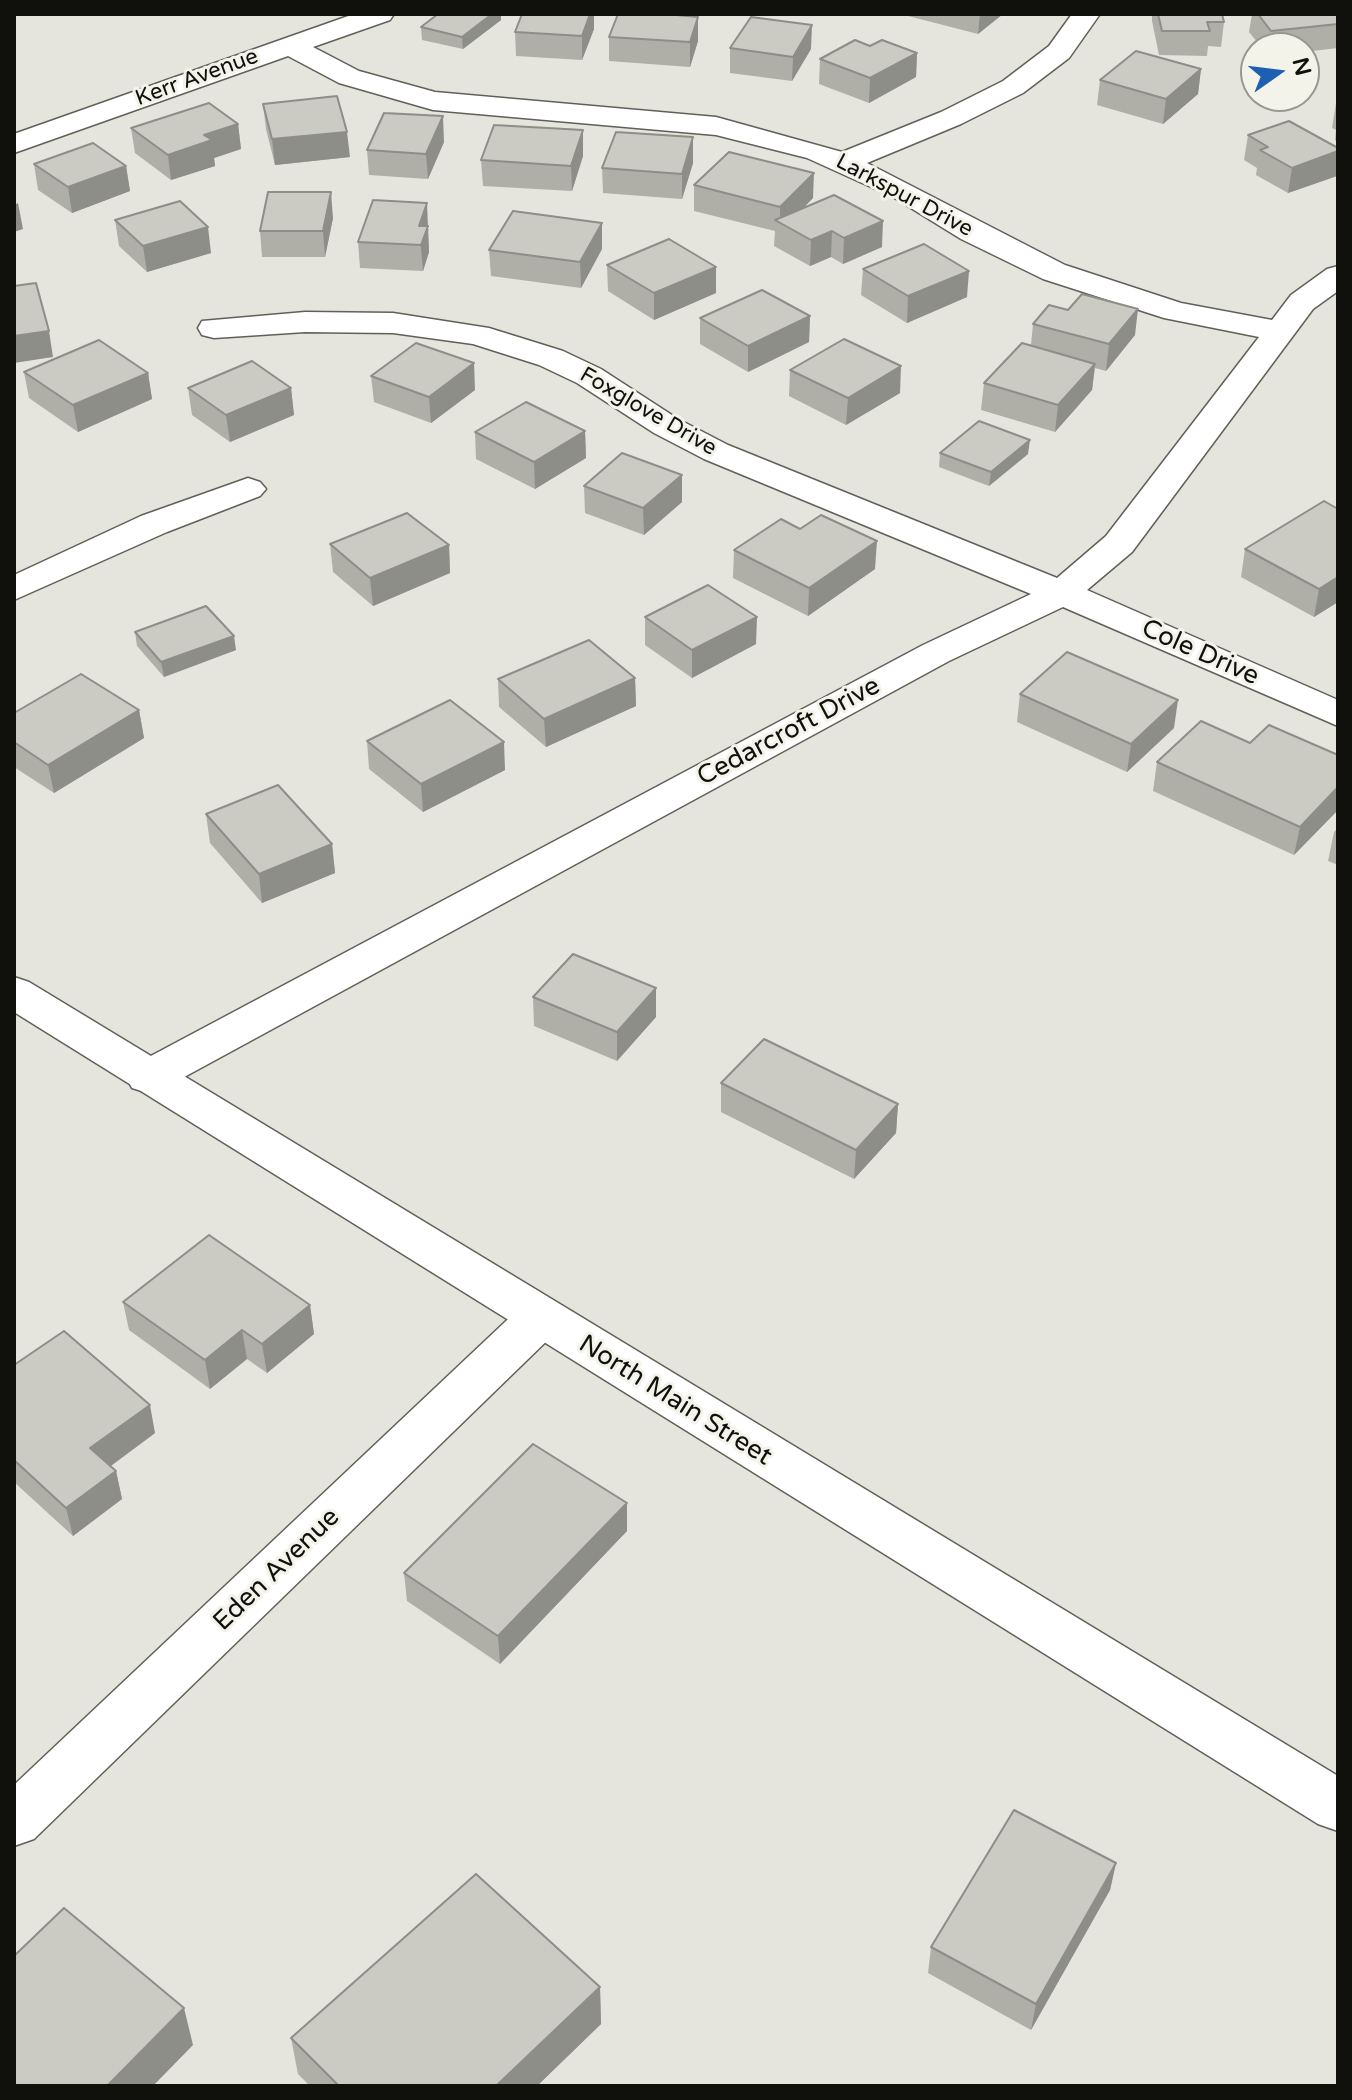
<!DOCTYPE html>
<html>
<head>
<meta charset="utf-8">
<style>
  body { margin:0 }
  #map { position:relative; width:1352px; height:2100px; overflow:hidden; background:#e5e5dd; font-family:"Varela Round",sans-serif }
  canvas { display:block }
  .frame { position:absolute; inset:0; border:16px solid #10100d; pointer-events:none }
  .north { position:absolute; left:1240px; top:32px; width:80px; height:80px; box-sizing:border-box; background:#f3f3ea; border:2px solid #989892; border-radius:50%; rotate:76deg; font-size:22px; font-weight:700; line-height:32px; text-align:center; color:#10100d }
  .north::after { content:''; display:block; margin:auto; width:28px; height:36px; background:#1d5fb0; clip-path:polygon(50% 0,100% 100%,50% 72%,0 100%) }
</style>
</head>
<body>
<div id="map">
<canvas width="1352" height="2100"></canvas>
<div class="frame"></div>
<div class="north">N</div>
</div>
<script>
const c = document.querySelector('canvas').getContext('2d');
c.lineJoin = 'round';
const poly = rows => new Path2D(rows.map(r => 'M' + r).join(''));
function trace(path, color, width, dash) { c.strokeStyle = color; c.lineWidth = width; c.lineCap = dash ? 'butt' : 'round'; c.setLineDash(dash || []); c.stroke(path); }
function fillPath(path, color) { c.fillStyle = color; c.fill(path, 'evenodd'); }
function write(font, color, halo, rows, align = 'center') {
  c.font = font + ' "Varela Round",sans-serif'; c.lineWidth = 6; c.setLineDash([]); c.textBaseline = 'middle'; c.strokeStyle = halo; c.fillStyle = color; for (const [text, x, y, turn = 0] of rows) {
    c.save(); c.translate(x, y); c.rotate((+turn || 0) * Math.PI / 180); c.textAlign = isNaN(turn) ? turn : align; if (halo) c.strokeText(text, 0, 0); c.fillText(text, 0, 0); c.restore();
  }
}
const minor = poly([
  [354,14,394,14,390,20,313,47,359,71,435,92,716,117,842,152,941,112,1003,81,1049,46,1072,14,1100,14,1069,58,1023,93,961,124,867,163,1065,265,1181,303,1272,320,1291,295,1327,269,1338,266,1338,291,1313,309,1132,552,1087,590,1338,700,1338,726,1063,607,949,661,164,1088,148,1093,132,1088,126,1077,132,1066,923,645,1031,594,704,459,654,433,577,383,539,365,473,344,393,333,305,332,214,338,202,335,198,328,202,321,305,312,393,313,489,328,563,351,601,369,678,419,728,445,1057,578,1106,536,1259,337,1164,318,1043,279,961,239,893,197,807,158,716,135,433,110,339,83,288,56,14,153,14,134,354,14],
  [248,478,260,482,266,489,260,496,167,532,14,600,14,575,141,516,248,478],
  [540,1300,557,1305,564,1318,557,1331,34,1839,14,1846,14,1785,523,1305,540,1300]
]);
const secondary = poly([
  [14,977,29,982,1338,1776,1338,1831,1318,1824,14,1012,14,977]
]);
trace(minor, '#606059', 3);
trace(secondary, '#606059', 3);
fillPath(minor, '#fff');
fillPath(secondary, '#fff');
fillPath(poly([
  [522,14,594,14,594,29,582,60,516,56,515,32],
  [908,14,1003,14,978,34,908,16],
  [1152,14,1222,14,1224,22,1221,47,1208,46,1207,56,1159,55,1152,21],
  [1252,14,1338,14,1338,48,1304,52,1304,48,1262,48,1249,32],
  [670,15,698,41,690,67,609,61,609,37],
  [501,20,463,49,422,40,421,27],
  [870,46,917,53,916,77,869,103,819,84,820,59],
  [730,48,811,49,792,81,730,73],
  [1201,69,1198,94,1163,124,1097,105,1100,80],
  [1338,102,1338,142,1335,140,1336,130,1332,128,1336,103],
  [263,104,350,157,275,165,266,129],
  [238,124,241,149,214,158,215,166,171,180,135,153,131,128],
  [1248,135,1337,176,1288,193,1256,175,1257,168,1244,160],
  [693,137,693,163,682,199,603,193,602,168],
  [444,142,428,179,369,175,367,150],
  [583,156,572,191,483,186,481,160],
  [34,164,126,166,130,191,72,213,38,190],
  [694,185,813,198,803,208,882,247,843,264,831,257,810,266,774,246,775,231,694,211],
  [333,218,325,257,262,257,260,231],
  [115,220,211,253,147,272,119,246],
  [602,223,602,249,581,288,491,276,489,250],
  [429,229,428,232,429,252,423,271,360,268,358,242],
  [607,265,716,293,654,320,608,291],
  [863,269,967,297,907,323,861,295],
  [810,316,809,342,748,372,700,344,700,318],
  [1033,324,1135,335,1106,371,1095,368,1092,390,1055,432,981,410,984,383,1031,345],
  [790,370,900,393,846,425,789,396],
  [24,372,148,373,152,399,78,432,29,398],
  [371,376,475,390,431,423,374,402],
  [188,388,291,388,294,415,230,442,192,415],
  [585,431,586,458,535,489,476,459,475,432],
  [940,453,1028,454,989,486,939,467],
  [682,475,682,502,644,535,585,513,584,486],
  [1338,509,1338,602,1314,617,1241,577,1245,549],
  [330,544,449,545,450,573,373,606,333,572],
  [734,550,875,569,808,616,733,578],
  [645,617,756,644,692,678,645,645],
  [135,632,236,650,164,677,137,646],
  [635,678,636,706,546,747,499,707,498,679],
  [1020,694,1174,728,1127,772,1017,722],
  [139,710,144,738,54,793,14,767,14,713],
  [367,741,505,770,423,812,369,769],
  [1338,755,1338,810,1294,855,1153,791,1157,762],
  [206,814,332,844,335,873,262,903,210,843],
  [1338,828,1338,865,1328,861,1334,832],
  [656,988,656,1017,617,1061,534,1026,533,997],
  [721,1083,898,1104,896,1133,854,1179,721,1112],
  [123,1302,310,1305,314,1334,267,1373,247,1359,210,1389,129,1330],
  [14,1365,155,1433,111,1466,116,1471,122,1499,73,1536,14,1482],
  [627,1503,627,1531,500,1664,407,1601,404,1573],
  [1116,1863,1110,1890,1031,2030,928,1973,931,1947],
  [600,1987,601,2024,537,2086,310,2086,298,2074,291,2038]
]), '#afafa8');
fillPath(poly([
  [492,14,501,14,501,20,463,49,462,37],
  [590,14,594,14,594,29,582,60,582,36],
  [980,14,1003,14,978,34],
  [698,17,698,41,690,67,690,42],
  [812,25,811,49,792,81,793,57],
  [917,53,916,77,869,103,870,78],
  [1201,69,1198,94,1163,124,1166,99],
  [443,116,444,142,428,179,426,154],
  [238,124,241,149,214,158,215,166,171,180,168,155,204,135],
  [583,130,583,156,572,191,571,166],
  [347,132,350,157,275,165,272,139],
  [693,137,693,163,682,199,682,174],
  [1338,151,1337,176,1288,193,1292,168],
  [126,166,130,191,72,213,68,187],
  [814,173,813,198,786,226,780,223,780,207],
  [331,192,333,218,325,257,323,231],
  [18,203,23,229,14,232,14,205],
  [427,203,429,252,423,271,419,226],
  [883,221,882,247,843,264,844,238],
  [602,223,602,249,581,288,580,262],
  [208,227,211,253,147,272,143,246],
  [832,231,831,257,810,266,811,240],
  [716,267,716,293,654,320,654,293],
  [969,271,967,297,907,323,908,296],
  [1138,309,1135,335,1106,371,1109,344],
  [810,316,809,342,748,372,748,346],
  [49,331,53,357,14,363,14,336],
  [474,363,475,390,431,423,429,397],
  [1095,364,1092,390,1055,432,1058,405],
  [901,366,900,393,846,425,848,398],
  [148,373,152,399,78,432,73,405],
  [291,388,294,415,230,442,226,415],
  [585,431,586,458,535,489,534,462],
  [1030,440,1028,454,989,486,991,472],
  [682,475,682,502,644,535,643,508],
  [877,541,875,569,808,616,809,588],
  [449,545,450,573,373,606,370,578],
  [1338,577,1338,602,1314,617,1319,589],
  [757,617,756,644,692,678,692,650],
  [234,636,236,650,164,677,161,662],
  [635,678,636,706,546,747,544,719],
  [1178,700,1174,728,1127,772,1131,744],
  [139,710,144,738,54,793,48,765],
  [504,742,505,770,423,812,421,784],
  [1338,787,1338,810,1294,855,1300,827],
  [332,844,335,873,262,903,259,874],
  [656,988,656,1017,617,1061,617,1032],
  [898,1104,896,1133,854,1179,856,1150],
  [310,1305,314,1334,267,1373,262,1344],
  [242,1330,247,1359,210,1389,205,1360],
  [150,1405,155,1433,97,1476,90,1448],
  [116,1471,122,1499,73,1536,66,1508],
  [627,1503,627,1531,500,1664,498,1636],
  [1116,1863,1110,1890,1031,2030,1036,2004],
  [600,1987,601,2024,537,2086,496,2086],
  [184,2008,193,2045,153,2086,107,2086]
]), '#8e8e88');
const building = poly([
  [438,14,492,14,462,37,421,27,438,14],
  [522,14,590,14,582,36,515,32,522,14],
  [618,14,665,14,698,17,690,42,609,37,618,14],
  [1158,14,1222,14,1224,22,1207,22,1210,31,1162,31,1158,14],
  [1258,14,1338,14,1338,24,1271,31,1258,14],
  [751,17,812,25,793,57,730,48,751,17],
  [855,40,870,46,882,40,917,53,870,78,820,59,855,40],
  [1136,51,1201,69,1166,99,1100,80,1136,51],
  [337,96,347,132,272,139,263,104,337,96],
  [209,103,238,124,204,135,212,140,168,155,131,128,209,103],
  [384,113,443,116,426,154,367,150,384,113],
  [1289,121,1338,148,1338,151,1292,168,1260,150,1268,147,1248,135,1289,121],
  [494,125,583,130,571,166,481,160,494,125],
  [616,132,693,137,682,174,602,168,616,132],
  [93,143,126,166,68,187,34,164,93,143],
  [729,152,814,173,780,207,694,185,729,152],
  [268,192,331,192,323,231,260,231,268,192],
  [834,195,883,221,844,238,832,231,811,240,775,220,834,195],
  [373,200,427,203,419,226,428,226,421,245,358,242,373,200],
  [180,201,208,227,143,246,115,220,180,201],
  [513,211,602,223,580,262,489,250,513,211],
  [669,239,716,267,654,293,607,265,669,239],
  [924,244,969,271,908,296,863,269,924,244],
  [36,283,49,331,14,336,14,286,36,283],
  [762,290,810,316,748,346,700,318,762,290],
  [1082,294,1138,309,1109,344,1033,324,1049,305,1068,310,1082,294],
  [844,339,901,366,848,398,790,370,844,339],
  [99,340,148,373,73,405,24,372,99,340],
  [416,343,474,363,429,397,371,376,416,343],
  [1022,343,1095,364,1058,405,984,383,1022,343],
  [252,361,291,388,226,415,188,388,252,361],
  [526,402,585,431,534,462,475,432,526,402],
  [979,421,1030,440,991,472,940,453,979,421],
  [622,453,682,475,643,508,584,486,622,453],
  [1324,501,1338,509,1338,577,1319,589,1245,549,1324,501],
  [407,513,449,545,370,578,330,544,407,513],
  [821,515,877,541,809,588,734,550,781,519,800,529,821,515],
  [708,585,757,617,692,650,645,617,708,585],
  [206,606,234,636,161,662,135,632,206,606],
  [589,640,635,678,544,719,498,679,589,640],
  [1067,652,1178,700,1131,744,1020,694,1067,652],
  [81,674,139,710,48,765,14,742,14,713,81,674],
  [450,700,504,742,421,784,367,741,450,700],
  [1201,721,1250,743,1269,725,1338,755,1338,787,1300,827,1157,762,1201,721],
  [278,785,332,844,259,874,206,814,278,785],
  [573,954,656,988,617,1032,533,997,573,954],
  [764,1039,898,1104,856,1150,721,1083,764,1039],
  [209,1235,310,1305,262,1344,242,1330,205,1360,123,1302,209,1235],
  [64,1331,150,1405,90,1448,116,1471,66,1508,14,1460,14,1365,64,1331],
  [533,1444,627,1503,498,1636,404,1573,533,1444],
  [1014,1810,1116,1863,1036,2004,931,1947,1014,1810],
  [476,1874,600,1987,496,2086,339,2086,291,2038,476,1874],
  [64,1908,184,2008,107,2086,14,2086,14,1956,64,1908]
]);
fillPath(building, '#cbcbc3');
trace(building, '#8e8e88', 2);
write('22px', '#10100d', '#f3f3ea', [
  ["Kerr Avenue",197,78,-20],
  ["Larkspur Drive",904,196,28],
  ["Foxglove Drive",648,412,30]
]);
write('26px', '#10100d', '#f3f3ea', [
  ["Cole Drive",1200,653,24],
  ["Cedarcroft Drive",789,732,-28],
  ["North Main Street",675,1401,32],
  ["Eden Avenue",277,1570,-44]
]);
</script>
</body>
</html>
